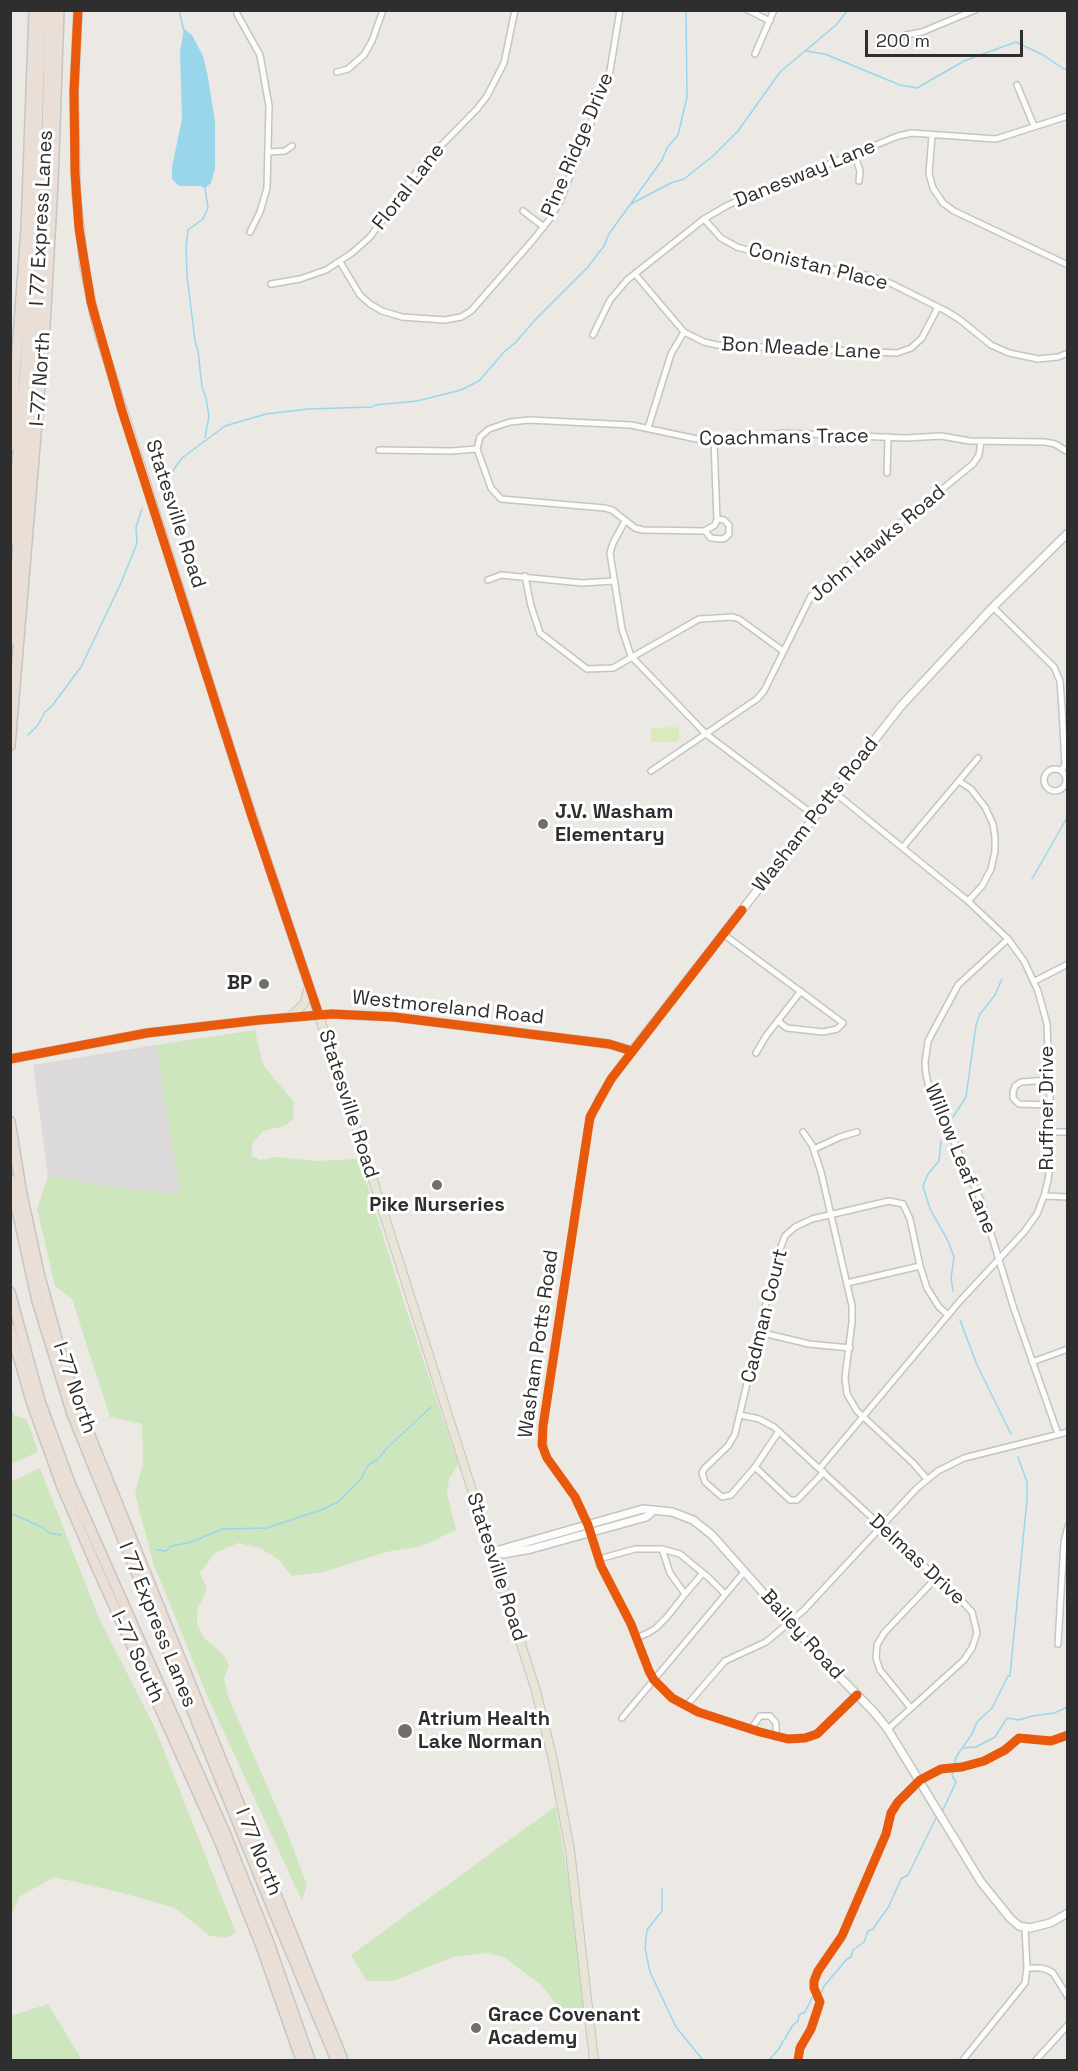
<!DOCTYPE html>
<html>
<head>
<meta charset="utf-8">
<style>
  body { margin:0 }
  #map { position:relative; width:1078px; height:2071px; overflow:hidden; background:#ece8e4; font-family:"Space Grotesk",sans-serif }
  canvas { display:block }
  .frame { position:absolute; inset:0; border:12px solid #2e2e2e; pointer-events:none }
  .scale { position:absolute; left:865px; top:30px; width:158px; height:27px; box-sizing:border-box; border:3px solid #2e2e2e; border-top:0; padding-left:8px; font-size:18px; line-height:21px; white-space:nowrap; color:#2e2e2e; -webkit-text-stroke:4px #fff; paint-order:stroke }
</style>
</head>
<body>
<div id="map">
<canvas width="1078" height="2071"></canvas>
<div class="frame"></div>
<div class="scale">200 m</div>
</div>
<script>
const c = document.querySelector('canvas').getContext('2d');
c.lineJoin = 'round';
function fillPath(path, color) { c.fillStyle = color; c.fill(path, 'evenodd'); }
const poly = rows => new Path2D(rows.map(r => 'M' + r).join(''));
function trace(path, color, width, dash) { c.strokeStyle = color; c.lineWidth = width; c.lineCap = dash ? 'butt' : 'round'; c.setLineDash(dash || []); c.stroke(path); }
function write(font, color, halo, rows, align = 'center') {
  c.font = font + ' "Space Grotesk",sans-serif'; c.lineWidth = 6; c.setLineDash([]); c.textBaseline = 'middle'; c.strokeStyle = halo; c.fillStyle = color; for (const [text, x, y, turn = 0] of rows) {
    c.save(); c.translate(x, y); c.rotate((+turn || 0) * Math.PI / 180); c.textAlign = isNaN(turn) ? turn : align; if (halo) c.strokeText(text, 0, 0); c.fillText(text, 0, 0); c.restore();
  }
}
fillPath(poly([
  [156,1045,180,1195,121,1188,48,1176,33,1065]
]), '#dcd9db');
fillPath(poly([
  [255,1030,263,1065,294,1102,293,1119,285,1126,263,1131,252,1144,252,1156,260,1160,277,1157,316,1161,359,1159,400,1290,458,1464,449,1479,447,1493,456,1530,422,1546,386,1552,324,1572,292,1576,279,1560,260,1548,238,1543,215,1553,200,1573,207,1589,197,1610,197,1624,204,1638,223,1654,229,1665,224,1678,228,1696,287,1832,307,1885,302,1901,209,1700,153,1563,135,1493,143,1463,142,1424,110,1417,72,1299,55,1286,37,1209,48,1176,121,1188,180,1194,156,1045],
  [11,1408,14,1415,27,1420,38,1452,11,1464],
  [40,1468,99,1618,156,1730,236,1933,225,1938,210,1936,175,1908,123,1893,54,1877,19,1897,11,1917,11,1482],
  [556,1806,572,1901,586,2017,565,2015,541,1985,504,1957,487,1953,453,1957,393,1981,367,1981,351,1955],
  [48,2004,82,2060,11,2060,11,2016]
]), '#cee6be');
fillPath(poly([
  [677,727,679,731,679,739,675,742,651,742,651,728]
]), '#d9eabb');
fillPath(poly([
  [184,29,192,35,203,56,208,77,215,122,215,168,211,183,205,188,200,186,179,186,172,179,172,167,182,119,180,52]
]), '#99d6ec');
trace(poly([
  [179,10,184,31],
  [806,51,825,54,900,85,917,88,964,61,1016,42,1043,55,1064,69,1068,69],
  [205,188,208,208,203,219,188,230,186,247,187,276,195,341,198,351,202,387,206,398,209,416,205,438],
  [631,204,671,183,684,179,713,156,738,131,780,72,836,25,848,10],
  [160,489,182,458,225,426,266,414,308,409,372,407,375,405,417,401,461,390,479,381,504,352,515,343,535,320,587,268,604,246,609,234,662,160,667,148,678,135,687,97,686,10],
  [28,735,38,725,45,712,52,706,81,667,121,583,137,543,136,527,142,509],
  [1032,879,1068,816],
  [953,1117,966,1097,976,1025,980,1014,995,995,1002,979],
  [941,1141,939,1161,928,1174,923,1186,930,1209,948,1241,954,1257,951,1278,953,1291],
  [960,1320,977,1365,1011,1434],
  [10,1513,42,1527,49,1533,61,1535],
  [156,1550,166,1551,171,1546,188,1543,223,1529,267,1528,321,1510,338,1502,361,1479,368,1465,377,1460,388,1447,431,1407],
  [962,1748,976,1747,995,1737,1007,1718,1019,1720,1032,1716,1054,1713,1068,1707],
  [942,1812,956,1782,952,1776,956,1757,972,1734,977,1722,992,1708,1008,1676,1010,1676,1027,1499,1027,1482,1018,1457],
  [662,1888,662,1911,647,1930,645,1948,650,1972,676,2027,703,2060],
  [769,2060,778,2050,793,2025,798,2021,799,2015,805,2012,812,1998,821,1993,824,1986,847,1959,851,1957,853,1950,864,1942,868,1931,873,1929,889,1906,901,1879,908,1875,936,1818]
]), '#99d6ec', 1.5);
const street = poly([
  [237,10,237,14,260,55,269,106,267,188,260,212,250,232],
  [748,10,770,21],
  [906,35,922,32,975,10],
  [755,54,774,10],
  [337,72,348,69,364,55,372,41,383,10],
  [1017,85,1034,126],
  [932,135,929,174,933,188,943,203,954,211,1068,265],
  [268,152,285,151,292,146],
  [854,153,860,171,859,181],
  [523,211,544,227],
  [704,219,721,238,737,247,799,264,866,275,890,283,946,311,959,319,991,345,1009,353,1038,359,1058,357,1068,353],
  [340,262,360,295,370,304,382,311,402,317,445,320,461,317,471,311,533,240,549,220,560,201,609,77,620,10],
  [635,274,684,332,704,342,717,345,897,353,911,348,922,338,938,307],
  [271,284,300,279,326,270,352,253,370,237,420,167,477,109,487,96,504,63,515,10],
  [593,335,610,300,627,280,704,219,728,205,898,136,912,133,996,139,1068,116],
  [648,428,671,354,684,332],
  [477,449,480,437,489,429,510,422,529,420,631,425,711,442,784,433,905,438,941,436,970,441,1045,442,1055,444,1068,452],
  [477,449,491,488,501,499,605,508,612,510,635,528,643,530,704,531,715,525,717,519,714,442],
  [379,450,451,451,477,449],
  [887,473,888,437],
  [625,521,613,543,610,553,622,629,631,656,706,734,815,816],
  [705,531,711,538,721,539,725,538,729,534,729,525,724,520,717,519],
  [525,576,531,606,540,633,587,669,613,668,699,619,733,617,739,619,783,651],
  [488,580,501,575,582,583,614,581],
  [993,607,1054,667,1060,681,1062,708,1065,765,1061,771],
  '1044 780a11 11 0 1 1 22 0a11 11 0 1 1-22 0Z',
  [651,771,757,699,764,691,811,596,973,464,979,455,981,441],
  [959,781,971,789,985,807,993,824,995,838,995,851,991,869,982,886,968,901],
  [903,847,978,758],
  [723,934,843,1023,837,1029,823,1032,787,1028,778,1021],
  [1008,939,958,985,928,1041,925,1063,926,1074,929,1087,981,1201,1014,1309,1058,1434],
  [1035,981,1068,964],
  [632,1051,599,1098,588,1126,543,1426,544,1451,547,1458,575,1497,588,1525,601,1566,631,1624,649,1671,654,1680,672,1698,698,1712,760,1732,788,1739,805,1738,817,1734,857,1695],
  [756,1053,766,1036,801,991],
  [1050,1080,1021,1082,1015,1086,1013,1092,1013,1098,1019,1104,1050,1105],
  [803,1132,812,1145,821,1172,852,1306,852,1322,845,1378,847,1394,857,1411,913,1463,927,1479],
  [1051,1132,1068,1132],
  [814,1149,840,1137,857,1132],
  [1044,1196,1068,1197],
  [847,1283,920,1266],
  [759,1332,809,1344,850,1348],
  [1032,1362,1068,1349],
  [740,1415,759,1419,774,1427,959,1598,972,1612,977,1633,972,1648,964,1660,888,1729],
  [779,1431,755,1467,731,1495,722,1497,705,1482,702,1473,705,1468,728,1446,735,1434,777,1257,785,1236,795,1227,812,1219,889,1201,903,1204,910,1219,920,1266,927,1288,939,1307,948,1315],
  [755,1467,790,1500,797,1500,824,1472],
  [820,1468,959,1302,1024,1232,1037,1214,1044,1196,1048,1180,1052,1151,1047,1024,1038,991,1024,961,1008,939,968,901,834,792],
  [662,1549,670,1573,685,1594,703,1573],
  [599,1559,635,1549,662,1549,680,1554,709,1578,725,1594],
  [636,1638,648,1633,656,1628,667,1617,685,1594],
  [1058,1644,1064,1542,1068,1526],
  [686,1706,725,1661,766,1642,804,1610,917,1488,938,1471,964,1458,1068,1432],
  [910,1707,880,1670,876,1658,877,1645,884,1633,936,1578],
  [622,1718,745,1571],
  [751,1729,760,1716,770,1716,776,1723,776,1737],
  [1027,1968,1041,1968,1048,1970,1053,1973,1068,1997],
  [963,2060,1025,1983,1027,1968,1025,1928],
  [1036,2060,1068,2025]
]);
const secondary = poly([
  [10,1059,147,1033,259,1020,332,1014,394,1017,609,1044,632,1051,901,706,993,607,1068,533],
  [492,1552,643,1509,672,1512,693,1520,712,1535,820,1657,873,1711,887,1728,981,1882,1010,1918,1019,1926,1030,1928,1050,1923,1068,1913],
  [495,1552,503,1554,531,1549,646,1517,653,1511]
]);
const primary = poly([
  [78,10,74,91,76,192,84,266,96,324,236,767,360,1139,536,1691,553,1760,570,1850,594,2060],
  [290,1017,304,1004,309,987]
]);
const highway = poly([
  [10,446,26,229,34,10],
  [10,541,25,373,34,229,41,10],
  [10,641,40,277,47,134,50,10],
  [10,746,45,326,53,182,59,10],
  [10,1121,21,1189,39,1273,62,1357,80,1411,343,2060],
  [10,1179,37,1301,72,1414,275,1915,336,2060],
  [10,1292,40,1401,70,1483,226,1835,269,1943,310,2060],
  [10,1328,32,1404,62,1487,96,1566,218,1838,261,1946,301,2060]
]);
trace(street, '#c5c4c5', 8);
trace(secondary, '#c5c4c5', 10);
trace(primary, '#c6c5c4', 10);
trace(highway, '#c6c5c4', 12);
trace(street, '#fcfcfb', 5);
trace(secondary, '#fcfcfb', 7);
trace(primary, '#e8e4d6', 8);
trace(highway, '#eadfd6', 9);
trace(poly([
  [78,10,74,91,75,173,79,229,91,302,122,411,252,817,319,1015],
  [742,910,611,1079,590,1117,543,1426,542,1445,547,1458,575,1497,588,1525,601,1566,631,1624,649,1671,654,1680,672,1698,698,1712,760,1732,788,1739,805,1738,817,1734,857,1695],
  [10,1059,147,1033,259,1020,332,1014,394,1017,609,1044,632,1051],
  [798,2060,800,2048,811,2029,820,2002,814,1988,814,1981,818,1971,842,1936,886,1834,891,1813,898,1802,920,1780,941,1769,962,1767,984,1761,1005,1750,1019,1738,1051,1741,1068,1735]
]), '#e8590c', 9);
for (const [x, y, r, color] of [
  [543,824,6,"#706f6e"],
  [264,984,6,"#706f6e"],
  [437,1185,6,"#706f6e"],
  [405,1731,8,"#706f6e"],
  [476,2028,6,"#706f6e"]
]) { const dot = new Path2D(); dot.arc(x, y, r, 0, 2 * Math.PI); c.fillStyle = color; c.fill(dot); trace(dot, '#fff', 2); }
write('20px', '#2e2e2e', '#fff', [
  ["Pine Ridge Drive",578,145,-67],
  ["Danesway Lane",805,174,-22],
  ["Floral Lane",409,187,-52],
  ["I 77 Express Lanes",42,218,-87],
  ["Conistan Place",818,267,14],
  ["Bon Meade Lane",801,349,3],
  ["I-77 North",41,379,-86],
  ["Coachmans Trace",784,438,-1],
  ["Statesville Road",175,514,72],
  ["John Hawks Road",878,544,-40],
  ["Washam Potts Road",816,815,-52],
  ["Westmoreland Road",448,1008,6],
  ["Statesville Road",348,1104,72],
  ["Ruffner Drive",1048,1108,-90],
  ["Willow Leaf Lane",960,1159,68],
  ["Cadman Court",765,1316,-76],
  ["Washam Potts Road",539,1344,-82],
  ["I-77 North",74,1388,71],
  ["Delmas Drive",917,1560,43],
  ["Statesville Road",496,1567,72],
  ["I 77 Express Lanes",157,1625,68],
  ["Bailey Road",802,1635,48],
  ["I-77 South",137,1657,65],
  ["I 77 North",258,1852,68]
]);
write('bold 20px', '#2e2e2e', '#fff', [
  ["J.V. Washam",555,813],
  ["Elementary",555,836],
  ["BP",252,984,"right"],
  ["Pike Nurseries",437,1206,"center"],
  ["Atrium Health",418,1720],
  ["Lake Norman",418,1743],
  ["Grace Covenant",488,2016],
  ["Academy",488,2039]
], 'left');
</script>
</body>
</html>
